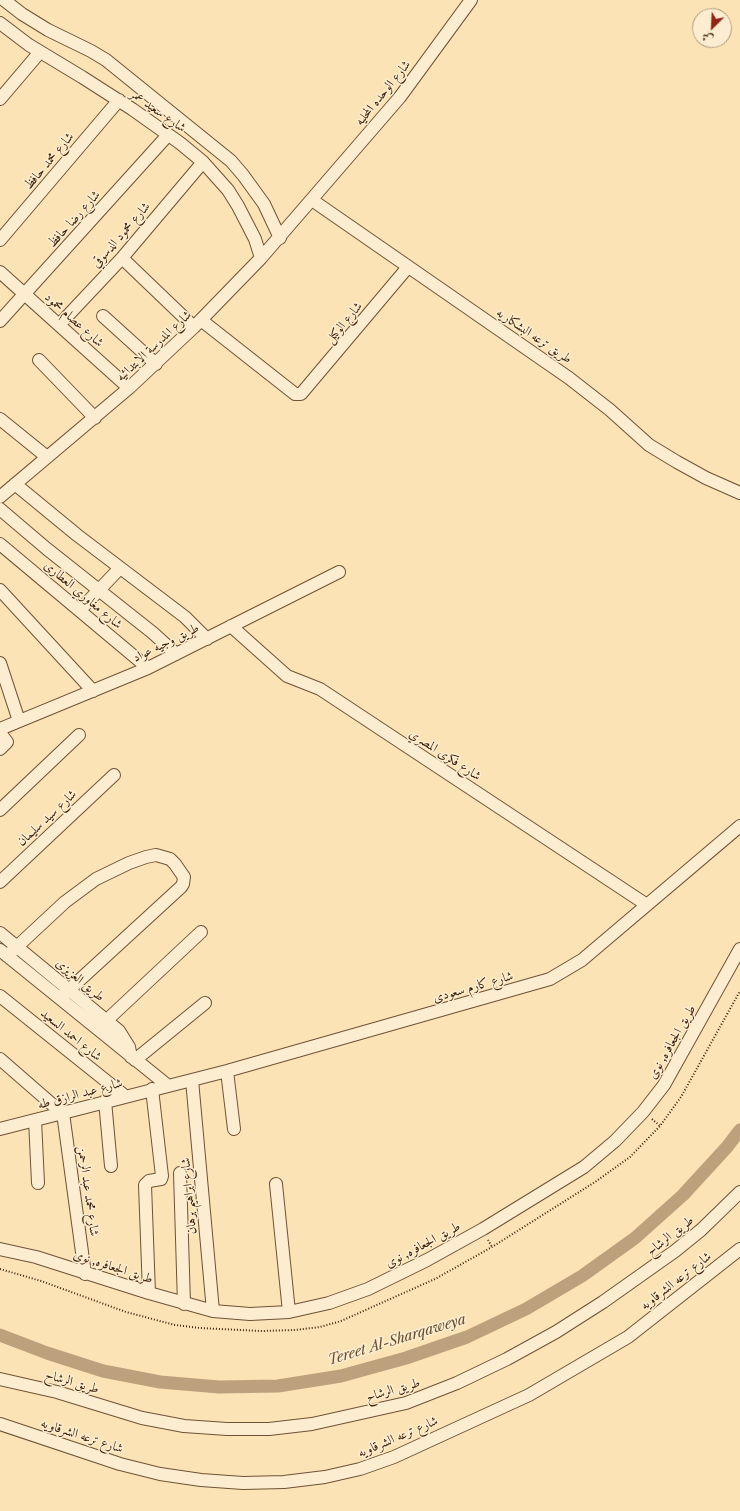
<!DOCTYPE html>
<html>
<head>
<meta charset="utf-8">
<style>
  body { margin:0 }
  #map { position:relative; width:740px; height:1511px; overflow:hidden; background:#fce3b6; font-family:"Libre Caslon Text",Amiri,serif }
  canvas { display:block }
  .north { position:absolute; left:692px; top:8px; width:40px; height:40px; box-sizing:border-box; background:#fdedd0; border:1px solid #b19b81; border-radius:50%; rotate:204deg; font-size:11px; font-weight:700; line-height:16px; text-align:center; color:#3f210a }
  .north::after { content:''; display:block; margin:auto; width:14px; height:18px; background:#8f2418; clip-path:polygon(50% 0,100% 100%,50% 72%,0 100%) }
</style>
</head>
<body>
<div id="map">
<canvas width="740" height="1511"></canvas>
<div class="north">ش</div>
</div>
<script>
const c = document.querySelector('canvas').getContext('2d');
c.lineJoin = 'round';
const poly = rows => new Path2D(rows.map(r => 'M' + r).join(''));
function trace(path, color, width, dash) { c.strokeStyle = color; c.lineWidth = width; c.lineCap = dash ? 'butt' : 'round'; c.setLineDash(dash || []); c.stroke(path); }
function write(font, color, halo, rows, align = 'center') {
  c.font = font + ' "Libre Caslon Text",Amiri,serif'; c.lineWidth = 3; c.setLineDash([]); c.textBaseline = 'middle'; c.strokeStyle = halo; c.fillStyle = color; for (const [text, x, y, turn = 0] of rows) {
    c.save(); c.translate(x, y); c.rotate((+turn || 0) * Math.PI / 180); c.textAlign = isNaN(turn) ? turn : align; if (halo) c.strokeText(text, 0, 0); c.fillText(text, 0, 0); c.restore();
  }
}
trace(poly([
  [0,1335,47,1353,103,1371,160,1382,219,1387,278,1386,341,1376,406,1358,467,1337,526,1309,582,1276,635,1238,683,1195,727,1147,740,1130]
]), '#bca17c', 13);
const minor = poly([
  [4,0,22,14,48,30,91,51,106,60,231,161,243,175,264,204,280,238],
  [0,23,29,45,82,77,132,109,180,143,203,162,228,190,238,206,255,239,261,258],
  [0,99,40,52],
  [312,200,569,378,610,410,649,445,677,462,706,478,740,493],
  [0,240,119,100],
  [122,258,194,327],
  [0,272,129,388],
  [103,316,156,364],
  [201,320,295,394,301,394,408,267],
  [0,321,168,135],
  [59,325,122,258,203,162],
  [39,360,95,418],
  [0,419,47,457],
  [15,484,77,535,185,617,207,639],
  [0,497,129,388,194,327,261,258,400,97,471,0],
  [0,509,47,549,153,633,176,654],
  [0,544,148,668],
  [0,590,93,691],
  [80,610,120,568],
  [231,626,287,676,320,689,647,905],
  [0,663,19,721],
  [0,729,148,668,339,572],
  [0,733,7,742,0,749],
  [0,810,79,735],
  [0,882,114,775],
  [0,933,119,1031,129,1047,131,1057],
  [0,950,167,1085],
  [7,956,65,902,96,879,129,863,146,857,156,855,170,859,175,864,184,877,183,884,181,887,60,998],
  [0,996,125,1096],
  [107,1020,201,932],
  [0,1059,62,1113],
  [135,1060,205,1003],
  [227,1071,234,1129],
  [192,1080,213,1311],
  [105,1101,111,1166],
  [63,1113,85,1274],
  [35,1120,38,1183],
  [0,1129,227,1071,550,979,582,960,740,826],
  [180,1173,184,1304],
  [276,1184,289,1312],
  [0,1249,36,1257,149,1293,213,1311,250,1314,289,1312,329,1303,368,1289,427,1260,483,1229,584,1167,615,1141,643,1112,664,1085,740,949],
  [149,1293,145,1185,149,1181,161,1179,162,1176,152,1089],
  [0,1379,57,1392,142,1418,184,1426,227,1429,269,1429,312,1424,406,1403,457,1383,507,1359,556,1332,603,1302,675,1251,701,1230,740,1192],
  [0,1424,120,1464,160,1474,201,1480,243,1483,284,1482,325,1477,360,1469,394,1457,529,1395,628,1337,740,1249]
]);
trace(minor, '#6e5235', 14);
trace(poly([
  [652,1119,660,1126],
  [488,1240,492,1247],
  [0,1269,41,1281,126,1312,175,1325,200,1328,261,1331,295,1330,320,1327,341,1321,435,1279,492,1247,595,1182,630,1157,660,1126,681,1097,740,991]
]), '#3f210a', 2, [1, 2]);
trace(minor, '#fdedd0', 12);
write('13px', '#3f210a', '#fdedd0', [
  ["شارع الوحده المحليه",383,93,-51],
  ["شارع سعيد عمر",158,111,35],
  ["شارع محمد حافظ",49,161,-50],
  ["شارع رضا حافظ",74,219,-48],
  ["شارع محمود الدسوقي",121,235,-49],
  ["شارع عصام محمود",74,320,42],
  ["شارع الوكيل",344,323,-50],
  ["طريق ترعه البشكاريه",534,336,34],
  ["شارع المدرسة الابتدائيه",154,346,-43],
  ["شارع مغاوري العطارى",83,595,40],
  ["طريق وجيه عواد",166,643,-26],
  ["شارع فكرى المصري",445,755,33],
  ["شارع سيد سليمان",47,818,-43],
  ["طريق العزيزى",80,980,40],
  ["شارع كارم سعودى",473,987,-16],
  ["شارع احمد السعيد",71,1035,39],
  ["طريق الجعافره, نوى",672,1042,-60],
  ["شارع عبد الرازق طه",80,1094,-15],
  ["شارع محمد عبد الرحمن",88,1191,82],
  ["شارع ابراهيم برهان",189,1196,-95],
  ["طريق الرشاح",670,1236,-38],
  ["طريق الجعافره, نوى",423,1245,-28],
  ["طريق الجعافره, نوى",113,1267,18],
  ["شارع ترعه الشرقاويه",676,1281,-38],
  ["طريق الرشاح",72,1382,16],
  ["طريق الرشاح",393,1390,-16],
  ["شارع ترعه الشرقاويه",82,1436,18],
  ["شارع ترعه الشرقاويه",398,1437,-23]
]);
write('italic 14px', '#6b4e32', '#fdedd0', [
  ["Tereet Al-Sharqaweya",397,1340,-17]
]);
</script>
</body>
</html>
